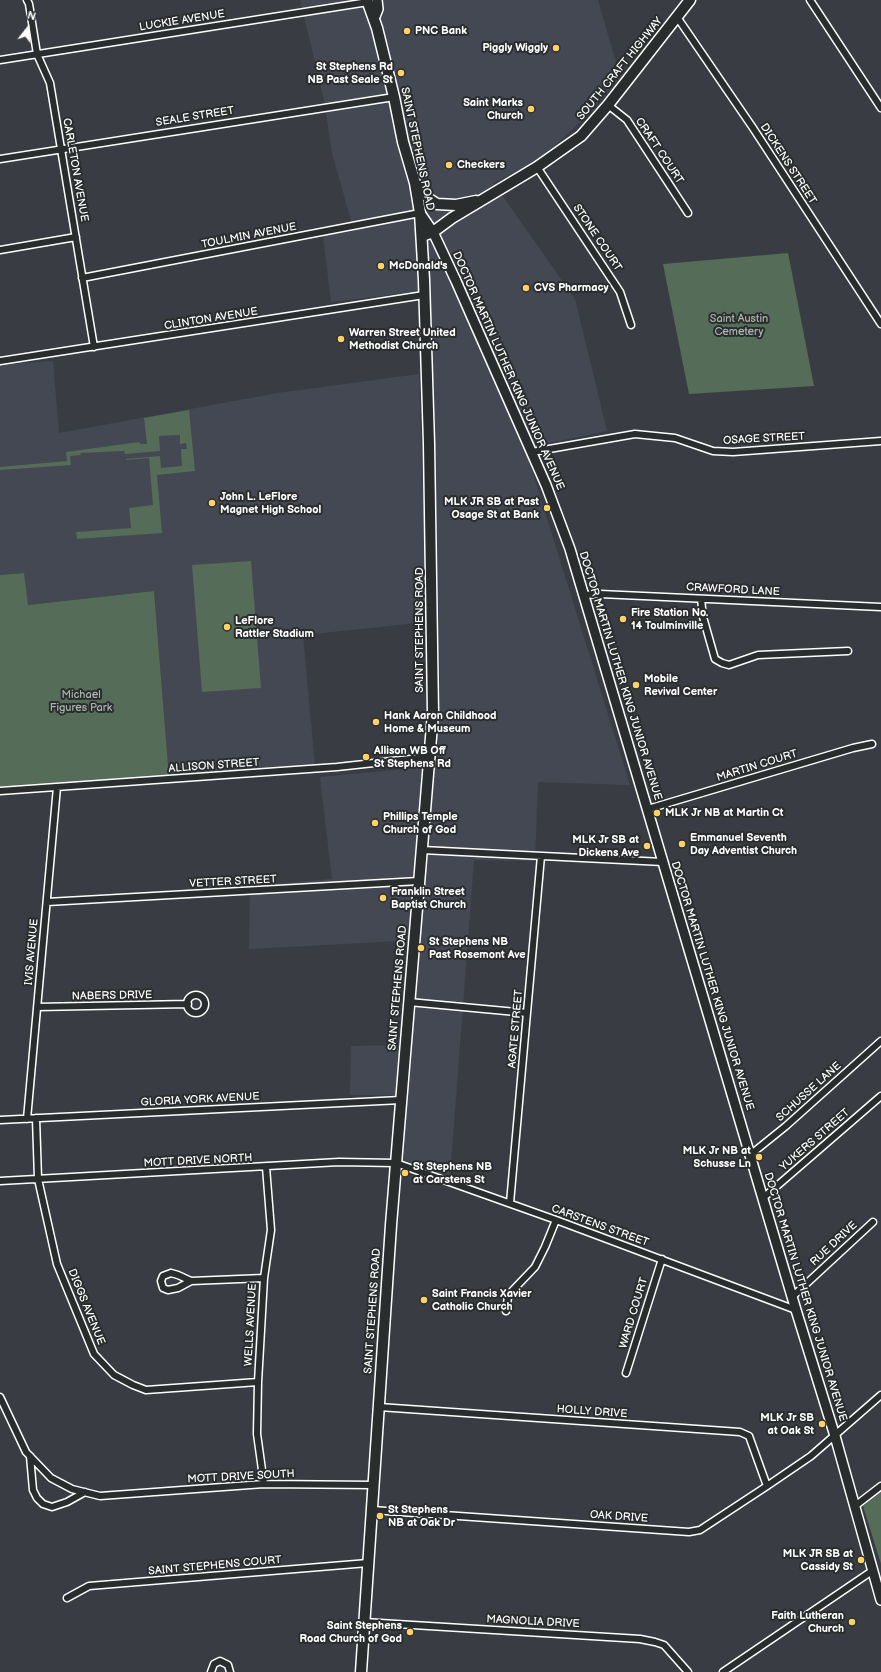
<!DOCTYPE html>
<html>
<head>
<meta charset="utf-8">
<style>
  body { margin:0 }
  #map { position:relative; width:881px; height:1672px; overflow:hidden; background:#393d43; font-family:"Balsamiq Sans",sans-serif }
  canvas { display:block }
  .north { position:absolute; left:8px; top:8px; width:40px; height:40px; -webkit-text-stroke:3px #2a2d2e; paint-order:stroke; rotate:17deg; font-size:11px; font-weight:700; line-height:16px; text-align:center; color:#fff }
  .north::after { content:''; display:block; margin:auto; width:14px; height:18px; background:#fff; clip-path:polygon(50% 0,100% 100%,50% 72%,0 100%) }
</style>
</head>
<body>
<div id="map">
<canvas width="881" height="1672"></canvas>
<div class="north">N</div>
</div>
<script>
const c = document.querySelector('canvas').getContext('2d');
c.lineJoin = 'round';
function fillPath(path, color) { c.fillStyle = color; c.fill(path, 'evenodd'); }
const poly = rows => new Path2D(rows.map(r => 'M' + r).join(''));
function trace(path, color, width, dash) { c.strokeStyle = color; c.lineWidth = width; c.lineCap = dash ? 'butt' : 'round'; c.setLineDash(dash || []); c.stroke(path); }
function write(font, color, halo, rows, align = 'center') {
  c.font = font + ' "Balsamiq Sans",sans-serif'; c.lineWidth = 4; c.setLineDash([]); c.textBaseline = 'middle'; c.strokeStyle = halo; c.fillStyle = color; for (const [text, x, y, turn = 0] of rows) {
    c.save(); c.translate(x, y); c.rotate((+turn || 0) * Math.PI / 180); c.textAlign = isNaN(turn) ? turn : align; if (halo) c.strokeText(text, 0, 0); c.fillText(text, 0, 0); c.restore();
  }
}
fillPath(poly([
  [300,0,598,0,620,77,594,109,558,143,533,163,493,183,502,195,575,299,607,431,525,448,630,785,538,782,535,861,474,860,450,1177,403,1160,408,1095,350,1095,351,1046,411,1045,419,940,249,949,250,886,332,879,320,777,437,766,440,702,435,440,430,290,331,302,323,236,354,231,332,153,324,100],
  [53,361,59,433,278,393,419,374,427,622,303,635,315,766,169,777,154,591,28,605,23,573,0,575,0,365]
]), '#444852');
fillPath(poly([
  [788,253,814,386,689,394,663,264],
  [189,410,195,471,157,475,162,533,77,539,76,532,131,528,129,508,153,505,149,458,126,460,126,459,160,456,161,468,182,466,181,449,187,449,186,443,180,444,180,435,159,436,160,451,125,454,124,451,81,453,80,455,70,456,71,465,0,470,0,467,67,461,66,452,139,442,141,444,147,444,144,418],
  [251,561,261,688,202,692,192,565],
  [24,573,28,605,154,591,169,777,0,790,0,575],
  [881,1492,881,1564,863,1506]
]), '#546c58');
const street = poly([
  [27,0,29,4,37,54,50,83,94,347],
  [810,0,881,108],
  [677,17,753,128,881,324],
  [0,60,368,2],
  [608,105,627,120,688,213],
  [0,159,394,97],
  [537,167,620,292,631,325],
  [0,250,76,237],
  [82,278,420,213],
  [0,361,424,295],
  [532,452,635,434,675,438,713,451,733,452,881,441],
  [584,595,600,594,881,607],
  [701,599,703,617,715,659,722,663,729,665,758,655,848,651],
  [0,791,337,767,429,757],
  [648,809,853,748,872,744],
  [422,850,663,862],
  [47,902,419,881],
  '187 1004a9 9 0 1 1 18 0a9 9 0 1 1-18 0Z',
  [409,1002,527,1013],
  [37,1007,188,1004],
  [36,1118,38,1179,57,1264,94,1354,114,1375,133,1385,146,1390,258,1382],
  [27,1119,57,787],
  [0,1120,401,1100],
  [750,1155,786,1126,881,1041],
  [0,1181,339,1162,396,1163,556,1220,796,1310],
  [763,1198,881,1096],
  [510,1203,541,856],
  [171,1273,178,1275,191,1281,178,1288,168,1290,163,1288,161,1281,163,1276,171,1273],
  [191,1281,264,1278],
  [792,1297,873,1222],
  [506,1311,508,1297,513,1290,535,1267,545,1247,556,1220],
  [626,1373,662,1259],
  [0,1397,26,1452,51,1478,72,1489,100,1496,264,1484,374,1485],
  [379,1407,740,1432,749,1436,767,1486],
  [30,1456,33,1490,37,1498,43,1504,52,1507,67,1502,85,1492],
  [264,1484,257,1434,258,1382,264,1278,271,1230,266,1167],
  [855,1506,881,1486],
  [372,1510,689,1532,700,1530,767,1486,811,1456,881,1395],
  [67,1598,89,1586,368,1563],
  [364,1622,640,1639,655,1642,664,1645,688,1672],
  [211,1672,214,1664,220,1661,228,1665,230,1672],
  [723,1672,872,1571]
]);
const secondary = poly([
  [374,19,378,9,377,0],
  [420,213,433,232,456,281,546,485,570,549,796,1310,835,1436,881,1600]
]);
const primary = poly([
  [415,183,429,199,437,204,456,205,476,201],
  [422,236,433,232,452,218,537,167,581,136,608,105,690,0],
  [361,1672,391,1225,433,713,429,444,424,280,420,213,415,183,403,142,394,97,377,28,367,0]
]);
trace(street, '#fff', 9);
trace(secondary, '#fff', 12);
trace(primary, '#fff', 13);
trace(street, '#2a2d2e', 6);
trace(secondary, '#2a2d2e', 9);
trace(primary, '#2a2d2e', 10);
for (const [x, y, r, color] of [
  [407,31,4,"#ffd166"],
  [556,48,4,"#ffd166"],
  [401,73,4,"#ffd166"],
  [531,109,4,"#ffd166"],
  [449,165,4,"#ffd166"],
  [381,266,4,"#ffd166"],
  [526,288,4,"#ffd166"],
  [341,339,4,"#ffd166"],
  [212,503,4,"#ffd166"],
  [547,508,4,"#ffd166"],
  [623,619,4,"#ffd166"],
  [227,627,4,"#ffd166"],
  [636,685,4,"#ffd166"],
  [376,722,4,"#ffd166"],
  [366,757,4,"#ffd166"],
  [657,813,4,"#ffd166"],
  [375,823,4,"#ffd166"],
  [682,844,4,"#ffd166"],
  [647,846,4,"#ffd166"],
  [383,898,4,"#ffd166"],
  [421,948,4,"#ffd166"],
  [759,1157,4,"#ffd166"],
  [405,1173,4,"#ffd166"],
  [424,1300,4,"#ffd166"],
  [822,1424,4,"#ffd166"],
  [380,1516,4,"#ffd166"],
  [861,1560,4,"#ffd166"],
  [852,1622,4,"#ffd166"],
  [410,1632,4,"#ffd166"]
]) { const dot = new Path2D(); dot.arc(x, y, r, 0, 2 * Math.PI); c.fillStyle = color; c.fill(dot); trace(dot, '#2a2d2e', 1.5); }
write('11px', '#fff', '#2a2d2e', [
  ["LUCKIE AVENUE",182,21,-9],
  ["SOUTH CRAFT HIGHWAY",620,69,-51],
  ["SEALE STREET",195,117,-9],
  ["SAINT STEPHENS ROAD",417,149,78],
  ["CRAFT COURT",659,151,56],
  ["DICKENS STREET",788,164,57],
  ["CARLETON AVENUE",75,170,80],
  ["TOULMIN AVENUE",249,236,-11],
  ["STONE COURT",597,238,56],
  ["CLINTON AVENUE",211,319,-9],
  ["DOCTOR MARTIN LUTHER KING JUNIOR AVENUE",508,371,66],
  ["OSAGE STREET",764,439,-3],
  ["CRAWFORD LANE",733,590,3],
  ["SAINT STEPHENS ROAD",420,630,-90],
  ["DOCTOR MARTIN LUTHER KING JUNIOR AVENUE",620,676,73],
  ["ALLISON STREET",214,766,-4],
  ["MARTIN COURT",757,766,-17],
  ["VETTER STREET",233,882,-3],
  ["IVIS AVENUE",32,952,-85],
  ["DOCTOR MARTIN LUTHER KING JUNIOR AVENUE",712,986,73],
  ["SAINT STEPHENS ROAD",398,988,-85],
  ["NABERS DRIVE",112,996,-1],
  ["AGATE STREET",516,1029,-85],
  ["SCHUSSE LANE",809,1092,-42],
  ["GLORIA YORK AVENUE",200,1100,-3],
  ["YUKERS STREET",815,1140,-41],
  ["MOTT DRIVE NORTH",198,1161,-3],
  ["CARSTENS STREET",600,1226,20],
  ["RUE DRIVE",834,1244,-43],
  ["DOCTOR MARTIN LUTHER KING JUNIOR AVENUE",805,1297,73],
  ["DIGGS AVENUE",86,1307,68],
  ["SAINT STEPHENS ROAD",373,1311,-86],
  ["WARD COURT",634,1313,-73],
  ["WELLS AVENUE",251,1325,-87],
  ["HOLLY DRIVE",592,1412,4],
  ["MOTT DRIVE SOUTH",241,1477,-3],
  ["OAK DRIVE",619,1517,4],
  ["SAINT STEPHENS COURT",215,1566,-5],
  ["MAGNOLIA DRIVE",533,1622,3]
]);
write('bold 11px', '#fff', '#2a2d2e', [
  ["PNC Bank",415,31],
  ["Piggly Wiggly",548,48,"right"],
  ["St Stephens Rd",393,67,"right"],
  ["NB Past Seale St",393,80,"right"],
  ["Saint Marks",523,103,"right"],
  ["Church",523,116,"right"],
  ["Checkers",457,165],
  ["McDonald's",389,266],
  ["CVS Pharmacy",534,288],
  ["Warren Street United",349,333],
  ["Methodist Church",349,346],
  ["John L. LeFlore",220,497],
  ["Magnet High School",220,510],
  ["MLK JR SB at Past",539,502,"right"],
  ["Osage St at Bank",539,515,"right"],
  ["Fire Station No.",631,613],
  ["14 Toulminville",631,626],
  ["LeFlore",235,621],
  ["Rattler Stadium",235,634],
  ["Mobile",644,679],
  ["Revival Center",644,692],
  ["Hank Aaron Childhood",384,716],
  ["Home & Museum",384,729],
  ["Allison WB Off",374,751],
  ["St Stephens Rd",374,764],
  ["MLK Jr NB at Martin Ct",665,813],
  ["Phillips Temple",383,817],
  ["Church of God",383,830],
  ["Emmanuel Seventh",690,838],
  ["Day Adventist Church",690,851],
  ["MLK Jr SB at",639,840,"right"],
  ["Dickens Ave",639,853,"right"],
  ["Franklin Street",391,892],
  ["Baptist Church",391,905],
  ["St Stephens NB",429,942],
  ["Past Rosemont Ave",429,955],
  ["MLK Jr NB at",751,1151,"right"],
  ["Schusse Ln",751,1164,"right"],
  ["St Stephens NB",413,1167],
  ["at Carstens St",413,1180],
  ["Saint Francis Xavier",432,1294],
  ["Catholic Church",432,1307],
  ["MLK Jr SB",814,1418,"right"],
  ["at Oak St",814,1431,"right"],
  ["St Stephens",388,1510],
  ["NB at Oak Dr",388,1523],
  ["MLK JR SB at",853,1554,"right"],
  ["Cassidy St",853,1567,"right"],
  ["Faith Lutheran",844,1616,"right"],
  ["Church",844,1629,"right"],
  ["Saint Stephens",402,1626,"right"],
  ["Road Church of God",402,1639,"right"]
], 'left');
write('11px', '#aab6ac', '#2a2d2e', [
  ["Saint Austin",739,319],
  ["Cemetery",739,332],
  ["Michael",81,695],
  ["Figures Park",81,708]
]);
</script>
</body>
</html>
